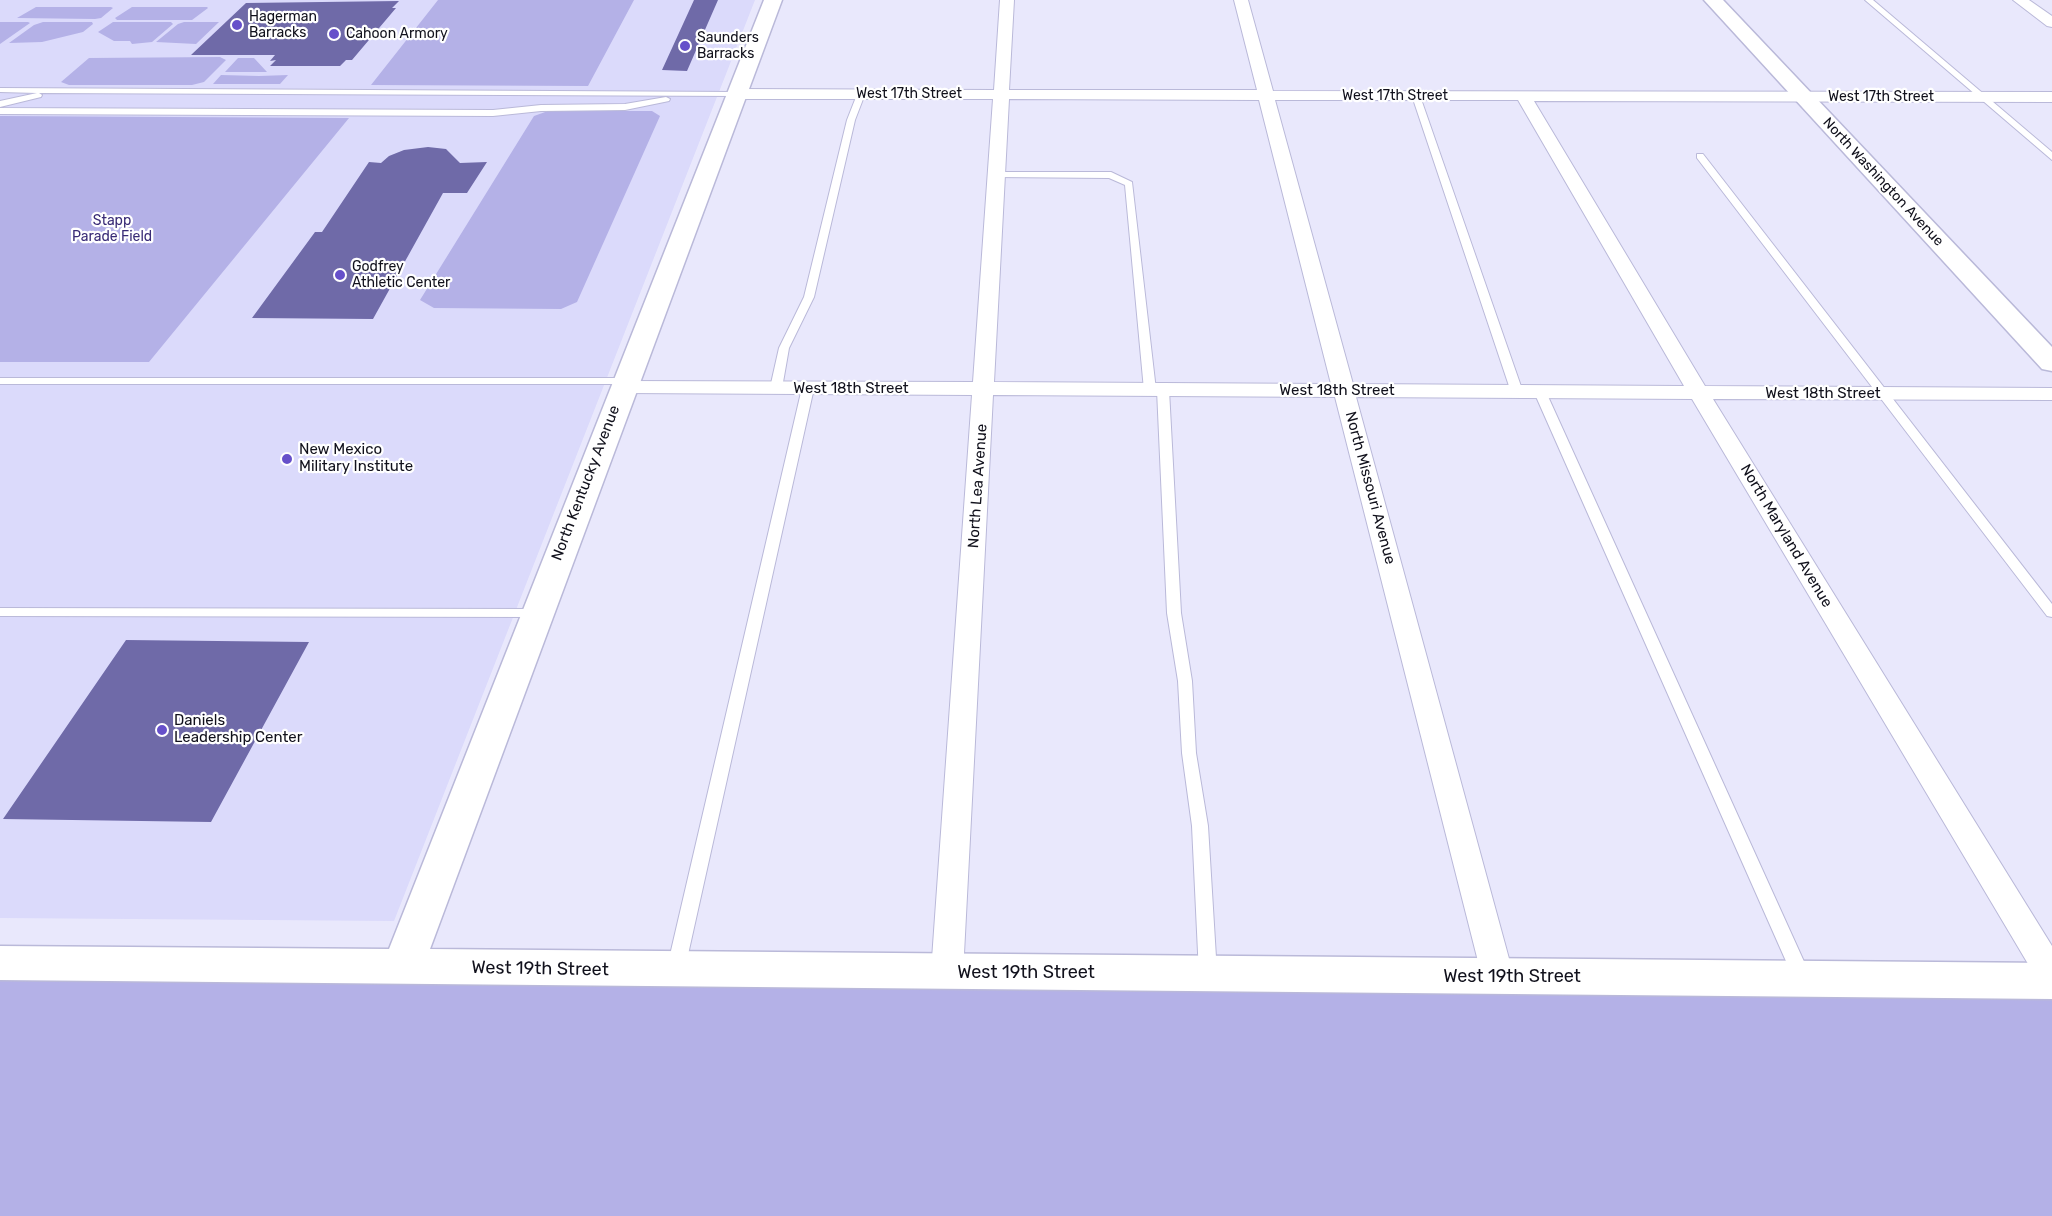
<!DOCTYPE html>
<html>
<head>
<meta charset="utf-8">
<style>
  body { margin:0 }
  canvas { display:block; background:#e9e8fc }
</style>
</head>
<body>
<canvas width="2052" height="1216"></canvas>
<script>
const c = document.querySelector('canvas').getContext('2d');
c.lineJoin = 'round';
function fillPath(path, color) { c.fillStyle = color; c.fill(path, 'evenodd'); }
const poly = rows => new Path2D(rows.map(r => 'M' + r).join(''));
function trace(path, color, width, dash) { c.strokeStyle = color; c.lineWidth = width; c.lineCap = dash ? 'butt' : 'round'; c.setLineDash(dash || []); c.stroke(path); }
function write(font, color, halo, rows, align = 'center') {
  c.font = font + ' Rubik,sans-serif'; c.lineWidth = 4.5; c.setLineDash([]); c.textBaseline = 'middle'; c.strokeStyle = halo; c.fillStyle = color; for (const [text, x, y, turn = 0] of rows) {
    c.save(); c.translate(x, y); c.rotate((+turn || 0) * Math.PI / 180); c.textAlign = isNaN(turn) ? turn : align; if (halo) c.strokeText(text, 0, 0); c.fillText(text, 0, 0); c.restore();
  }
}
fillPath(poly([
  [0,0,755,0,394,921,0,918]
]), '#dbdafb');
fillPath(poly([
  [438,0,634,0,588,86,371,85],
  [36,7,111,7,113,8,101,18,95,19,17,18],
  [132,7,207,7,208,8,192,20,117,20,115,18],
  [0,22,28,22,30,23,0,44],
  [43,22,92,22,93,24,83,32,42,42,9,43,34,25],
  [113,22,171,22,173,24,152,42,132,44,130,41,114,41,98,32],
  [184,22,219,22,196,44,156,42,178,24],
  [220,57,226,60,204,82,192,85,69,85,61,82,89,58],
  [238,58,254,58,267,72,225,72],
  [221,75,259,76,288,75,280,84,213,84],
  [548,111,652,111,660,116,577,302,561,309,434,308,420,300,534,116],
  [0,116,349,118,149,362,0,362],
  [0,963,2052,981,2052,1216,0,1216]
]), '#b4b1e7');
fillPath(poly([
  [694,0,718,0,687,71,662,70],
  [399,1,392,8,396,8,352,60,346,60,340,66,270,66,276,60,270,61,275,55,191,55,246,3],
  [428,147,446,149,460,163,487,162,467,193,443,193,373,319,252,318,315,232,322,232,369,162,381,163,389,156,404,150],
  [126,640,309,642,211,822,3,819]
]), '#6f6aa8');
const service = poly([
  [1865,0,1873,0,2052,152,2052,160,1865,0],
  [0,88,738,92,742,94,738,96,39,93,42,95,41,97,0,107,0,101,37,93,0,92,0,88],
  [858,92,865,94,855,120,814,297,789,348,782,388,776,391,772,390,770,388,779,348,804,297,847,120,858,92],
  [1413,94,1420,96,1523,392,1521,394,1513,394,1511,392,1412,96,1413,94],
  [666,97,670,99,669,101,625,110,541,111,493,116,0,114,0,108,493,110,541,105,625,104,666,97],
  [1697,154,1703,154,2052,604,2052,617,2047,616,1697,158,1697,154],
  [996,172,1111,172,1132,182,1156,390,1154,392,1146,392,1144,390,1125,185,1109,178,993,177,991,175,996,172],
  [0,378,626,378,632,381,626,384,0,384,0,378],
  [808,385,814,388,685,968,682,973,676,975,670,973,667,968,802,388,808,385],
  [1163,387,1169,390,1181,613,1192,681,1196,753,1208,826,1217,974,1214,979,1208,981,1202,979,1199,974,1192,826,1182,753,1178,681,1167,613,1157,390,1163,387],
  [1540,389,1546,392,1811,977,1808,982,1802,984,1796,982,1793,977,1534,392,1540,389],
  [0,608,537,609,544,613,537,617,0,616,0,608]
]);
const minor = poly([
  [1000,0,1014,0,1009,90,1257,90,1234,0,1248,0,1273,91,2052,92,2052,102,1534,101,1705,386,2052,388,2052,400,1713,399,2052,946,2052,988,2040,984,1692,399,1356,397,1514,977,1510,987,1498,991,1486,987,1482,977,1335,397,993,395,963,973,958,983,947,987,936,983,931,973,972,395,623,393,615,392,612,387,615,382,623,381,973,382,993,99,738,99,730,94,738,89,994,90,1000,0],
  [1009,99,1259,100,1331,384,994,382,1009,99],
  [1275,100,1518,100,1684,386,1353,384,1275,100],
  [2013,0,2029,0,2052,16,2052,27,2047,26,2013,0]
]);
const tertiary = poly([
  [764,0,782,0,430,949,2052,963,2052,999,0,980,0,946,389,949,764,0],
  [1704,0,1723,0,2052,347,2052,371,2042,369,1704,0]
]);
trace(service, '#bab9d9', 2);
trace(minor, '#bab9d9', 2);
trace(tertiary, '#bab9d9', 3);
fillPath(service, '#fff');
fillPath(minor, '#fff');
fillPath(tertiary, '#fff');
for (const [x, y, r, color] of [
  [237,25,6,"#6650ca"],
  [334,34,6,"#6650ca"],
  [685,46,6,"#6650ca"],
  [340,275,6,"#6650ca"],
  [287,459,6,"#6650ca"],
  [162,730,6,"#6650ca"]
]) { const dot = new Path2D(); dot.arc(x, y, r, 0, 2 * Math.PI); c.fillStyle = color; c.fill(dot); trace(dot, '#fff', 2); }
write('14px', '#11111c', '#fff', [
  ["Hagerman",249,17],
  ["Barracks",249,33],
  ["Cahoon Armory",346,34],
  ["Saunders",697,38],
  ["Barracks",697,54],
  ["Godfrey",352,267],
  ["Athletic Center",352,283]
], 'left');
write('14px', '#11111c', '#fff', [
  ["West 17th Street",909,94],
  ["West 17th Street",1395,96],
  ["West 17th Street",1881,97],
  ["North Washington Avenue",1883,182,47]
]);
write('14px', '#392b76', '#fff', [
  ["Stapp",112,221],
  ["Parade Field",112,237]
]);
write('15px', '#11111c', '#fff', [
  ["West 18th Street",851,389],
  ["West 18th Street",1337,391],
  ["West 18th Street",1823,394],
  ["North Kentucky Avenue",586,483,-69],
  ["North Lea Avenue",978,486,-86],
  ["North Missouri Avenue",1370,488,75],
  ["North Maryland Avenue",1786,536,59]
]);
write('15px', '#11111c', '#fff', [
  ["New Mexico",299,450],
  ["Military Institute",299,467],
  ["Daniels",174,721],
  ["Leadership Center",174,738]
], 'left');
write('18px', '#11111c', '#fff', [
  ["West 19th Street",540,969,1],
  ["West 19th Street",1026,973],
  ["West 19th Street",1512,977]
]);
</script>
</body>
</html>
